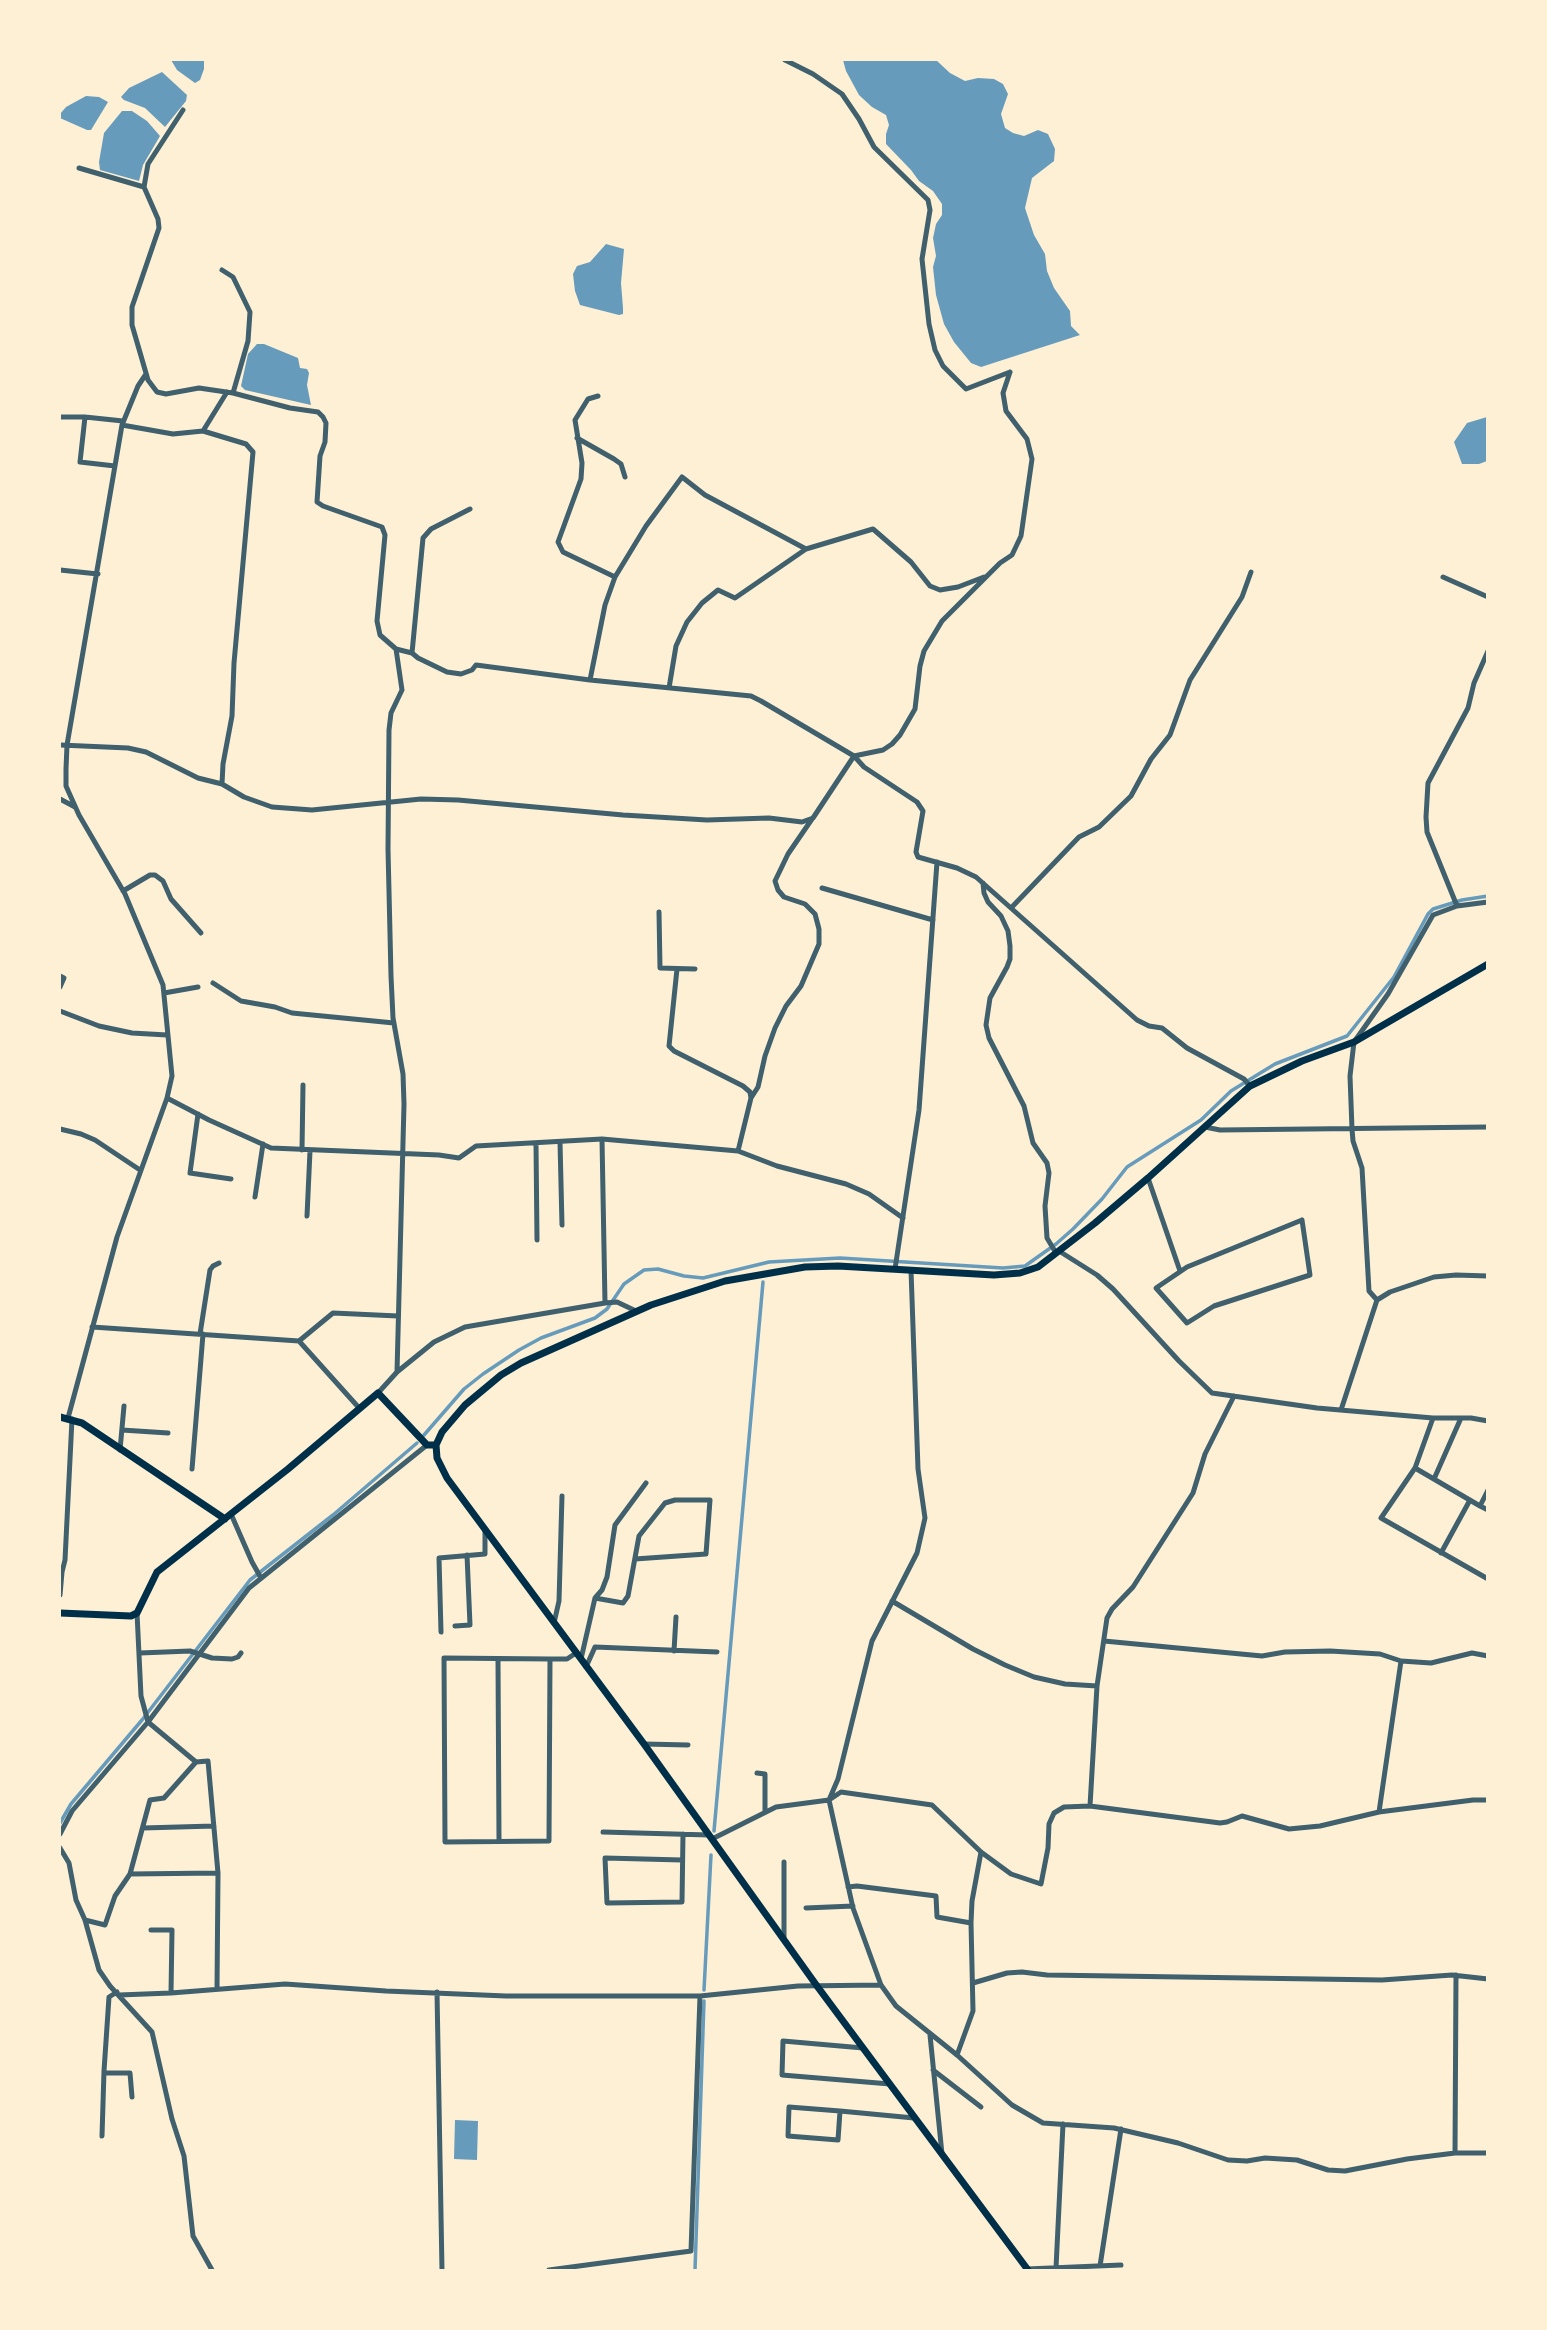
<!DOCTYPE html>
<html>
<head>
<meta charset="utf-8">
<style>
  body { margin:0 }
  #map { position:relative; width:1547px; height:2330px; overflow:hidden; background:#fdf0d5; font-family:Lato,sans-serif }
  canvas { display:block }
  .frame { position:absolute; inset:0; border:61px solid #fdf0d5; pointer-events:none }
</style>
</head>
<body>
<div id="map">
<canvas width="1547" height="2330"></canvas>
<div class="frame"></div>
</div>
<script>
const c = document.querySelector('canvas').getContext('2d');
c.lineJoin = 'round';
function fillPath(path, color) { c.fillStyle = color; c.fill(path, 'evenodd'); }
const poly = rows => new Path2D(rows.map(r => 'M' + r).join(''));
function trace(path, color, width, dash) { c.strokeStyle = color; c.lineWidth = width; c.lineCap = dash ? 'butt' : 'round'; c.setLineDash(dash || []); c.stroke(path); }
fillPath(poly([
  [171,60,204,60,204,69,200,80,195,83,177,70],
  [843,60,936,60,950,73,965,81,978,78,994,79,1003,84,1008,94,1001,114,1005,128,1013,133,1024,136,1038,130,1048,134,1055,149,1054,161,1032,178,1025,208,1034,235,1045,254,1047,271,1054,288,1070,311,1071,326,1080,335,981,367,971,363,954,342,944,324,936,295,933,267,936,256,933,238,936,224,942,215,942,204,933,191,919,181,911,170,886,144,886,134,889,125,886,115,872,107,859,95,846,71],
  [162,72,187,95,186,101,165,127,145,108,124,100,121,97,129,88],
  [86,96,99,97,108,102,91,130,87,130,60,118,60,114,66,107],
  [122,111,132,111,147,121,160,136,143,165,139,181,100,170,99,162,104,133],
  [606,244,624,249,621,283,623,308,623,314,619,315,580,305,575,291,573,274,577,266,590,262],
  [257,344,264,344,298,358,300,368,307,369,309,373,307,385,311,405,245,390,241,386,248,354],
  [1487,417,1487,461,1479,464,1462,464,1454,442,1467,423],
  [455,2120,478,2121,477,2160,454,2159]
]), '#669bbc');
trace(poly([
  [424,1435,464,1389,483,1374,519,1350,541,1338,595,1318,607,1309,624,1284,644,1270,658,1269,684,1276,703,1278,769,1262,840,1258,1003,1268,1025,1266,1056,1244,1073,1229,1102,1199,1127,1167,1201,1120,1231,1091,1275,1064,1347,1036,1394,977,1428,914,1433,909,1462,900,1488,896],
  [60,1823,71,1804,142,1720,250,1580,333,1515,417,1443],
  [714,1831,763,1282],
  [704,1990,711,1855],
  [695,2270,704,2001]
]), '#669bbc', 3.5);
trace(poly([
  [785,60,813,74,842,94,859,119,874,147,928,200,930,210,922,259,929,324,935,350,943,366,966,389,1010,372],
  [79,168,144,187,158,219,159,228,132,307,132,325,148,380,157,392,166,394,199,388,233,393,290,408,318,412,323,417,326,423,325,442,320,456,317,502,323,506,382,527,385,535,377,621,380,635,396,649,412,653,418,658,447,672,461,674,472,670,476,665,590,680,751,696,761,701,854,756,864,767,917,802,923,811,916,852,918,857,957,868,976,877,1137,1020,1149,1026,1162,1028,1187,1048,1244,1079,1250,1086],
  [144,187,148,164,183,110],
  [222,270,233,277,250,312,248,341,233,393],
  [598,396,588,399,575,420,582,463,581,479,558,542,563,552,615,577],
  [60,417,85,417,123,421],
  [85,417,80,462,115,466],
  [122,425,173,434,203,431,227,392],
  [203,431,246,444,253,452,234,663,232,716,223,764,222,784],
  [577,438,614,459,621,464,625,477],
  [60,570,98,574],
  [1443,577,1488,597],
  [396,649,402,690,391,713,389,730,388,849,391,976,393,1018,403,1074,404,1104,397,1372],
  [412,653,423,538,431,529,470,509],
  [590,680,605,605,615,577,646,526,682,477,705,495,806,549],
  [669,688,676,646,687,622,702,603,718,590,735,598,806,549,873,529,911,562,930,586,940,590,958,587,984,577],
  [60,745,128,748,146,752,198,778,222,784,244,797,272,807,312,810,421,799,458,800,623,815,707,820,769,818,802,822,813,818,854,756,883,750,892,744,900,735,915,709,920,666,924,651,942,621,1000,563,1012,555,1021,536,1032,459,1027,439,1006,411,1003,393,1010,372],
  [60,799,75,807],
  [983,883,984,893,988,902,1001,916,1008,931,1010,946,1010,959,1007,967,990,998,986,1025,989,1038,1024,1106,1033,1143,1047,1163,1049,1173,1045,1206,1047,1238,1056,1253],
  [822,888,933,920],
  [123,891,150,875,155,875,163,881,171,899,201,933],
  [1457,906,1427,832,1426,817,1428,783,1468,708,1474,683,1488,651],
  [1011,908,1079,837,1099,827,1131,796,1151,759,1170,735,1190,680,1242,597,1251,572],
  [659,912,660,968,695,969],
  [677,969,669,1046,674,1051,743,1086,750,1092,751,1098,738,1151],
  [60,976,64,978,60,987],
  [213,983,241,1001,275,1007,292,1013,394,1023],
  [164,993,198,987],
  [60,1011,99,1026,132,1033,167,1035],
  [167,1098,209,1120,271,1148,439,1155,459,1158,476,1146,602,1139,738,1151,777,1166,846,1184,869,1194,903,1218],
  [751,1098,758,1087,765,1056,775,1028,786,1006,801,986,819,944,819,929,815,914,805,904,784,897,778,890,775,881,788,854,812,819],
  [198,1114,190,1173,231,1179],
  [1205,1127,1220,1130,1488,1127],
  [60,1129,81,1134,95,1140,140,1170],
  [602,1139,605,1303],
  [560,1142,562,1225],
  [536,1144,537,1240],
  [302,1150,303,1085],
  [1148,1178,1180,1271],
  [255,1197,263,1144],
  [307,1216,310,1151],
  [1302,1220,1310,1275,1214,1306,1187,1323,1156,1288,1187,1267,1302,1220],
  [1059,1251,1097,1275,1113,1289,1179,1361,1212,1393,1317,1408,1433,1418,1471,1418,1488,1421],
  [895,1269,919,1110,937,862],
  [911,1270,918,1469,925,1518,917,1553,872,1641,838,1779,829,1800,853,1908,881,1985,896,2006,957,2055,1012,2105,1043,2123,1114,2128,1178,2143,1228,2160,1247,2161,1265,2158,1297,2160,1328,2170,1345,2171,1407,2159,1455,2153,1488,2153],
  [1377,1300,1369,1291,1362,1168,1353,1141,1352,1129,1350,1076,1354,1042,1388,994,1433,915,1457,906,1488,902],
  [92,1327,299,1341,360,1409],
  [200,1334,210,1270,213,1266,219,1263],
  [299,1341,333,1313,398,1316],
  [378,1393,397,1372,434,1342,465,1327,605,1303,617,1302,636,1311],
  [1341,1410,1377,1300,1390,1292,1434,1277,1456,1275,1488,1276],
  [68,1418,117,1237,167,1098,172,1076,163,985,125,894,79,815,66,786,66,769,67,745,122,425,138,386,146,374],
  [1433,1418,1415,1468,1480,1506],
  [122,1430,168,1433],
  [120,1450,124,1406],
  [1415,1468,1381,1518,1488,1579],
  [192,1469,203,1334],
  [1434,1479,1461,1418],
  [1488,1490,1480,1506,1488,1510],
  [231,1514,252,1562,261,1578],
  [1441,1553,1470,1500],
  [60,1595,62,1572,65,1560,72,1419],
  [595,1598,602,1590,607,1577,615,1525,646,1483],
  [892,1601,973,1649,1005,1665,1034,1677,1065,1684,1097,1686],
  [137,1613,141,1696,148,1722,196,1762,208,1761,218,1873,217,1989],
  [554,1623,559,1601,562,1496],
  [455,1626,470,1625,467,1555],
  [441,1632,439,1558,485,1554,485,1529],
  [1104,1641,1262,1656,1285,1652,1330,1651,1380,1654,1401,1661,1379,1812],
  [674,1651,676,1617],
  [140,1653,190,1651,212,1658,232,1659,238,1657,241,1653],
  [444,1658,550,1659,549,1841,445,1842,444,1658],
  [498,1659,499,1841],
  [550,1659,567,1659,576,1653],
  [581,1659,595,1598,623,1603,628,1596,639,1536,665,1503,675,1500,710,1500,706,1554,635,1559],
  [1401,1661,1431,1663,1472,1653,1488,1656],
  [586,1667,595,1647,717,1652],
  [644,1744,688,1745],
  [757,1773,765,1774,765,1812],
  [1090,1806,1097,1686,1107,1618,1112,1609,1133,1587,1193,1493,1205,1454,1234,1396],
  [143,1828,214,1826],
  [603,1832,709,1835],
  [60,1834,72,1811,148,1722,249,1588,427,1445],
  [712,1839,776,1807,829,1800,841,1792,932,1805,981,1852,1011,1874,1041,1884,1048,1848,1049,1824,1054,1813,1064,1807,1090,1806,1220,1823,1227,1822,1242,1816,1289,1829,1320,1826,1379,1812,1473,1800,1488,1800],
  [60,1848,69,1863,76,1900,85,1920,99,1970,110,1986,152,2032,172,2119,184,2156,193,2236,212,2270],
  [682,1860,605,1858,607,1903,682,1902,683,1834],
  [130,1874,218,1873],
  [848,1887,857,1886,936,1896,937,1917,971,1923,972,1901,981,1852],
  [806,1908,853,1906],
  [85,1920,105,1925,115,1896,130,1874,150,1800,164,1798,196,1762],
  [151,1930,172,1930,171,1993],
  [784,1938,784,1862],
  [973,1983,1007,1973,1022,1972,1047,1975,1382,1980,1452,1975,1488,1979],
  [437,1992,442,2270],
  [119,1995,171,1993,285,1984,386,1991,506,1996,700,1996,798,1986,881,1985],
  [930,2035,942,2154],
  [863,2048,783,2041,782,2075,890,2084],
  [957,2055,973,2011,971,1923],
  [933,2070,981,2107],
  [104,2073,130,2073,132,2097],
  [840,2111,838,2140,788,2136,789,2107,840,2111,914,2118],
  [102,2136,104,2071,109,1997,117,1992],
  [1455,2153,1456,1975],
  [1100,2266,1121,2129],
  [1056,2268,1063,2124],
  [1027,2269,1121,2265],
  [549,2270,691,2251,700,1996]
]), '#3f606c', 5);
trace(poly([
  [60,1417,82,1423,225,1519],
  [60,1613,131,1616,137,1613,157,1572,288,1469,378,1393,427,1445,436,1445],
  [1028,2270,817,1986,644,1744,447,1478,437,1458,436,1445,442,1432,465,1405,501,1375,521,1363,651,1305,725,1281,805,1267,838,1266,994,1275,1020,1273,1038,1267,1095,1223,1148,1178,1250,1086,1302,1061,1354,1042,1488,964]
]), '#003049', 7);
</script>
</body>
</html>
